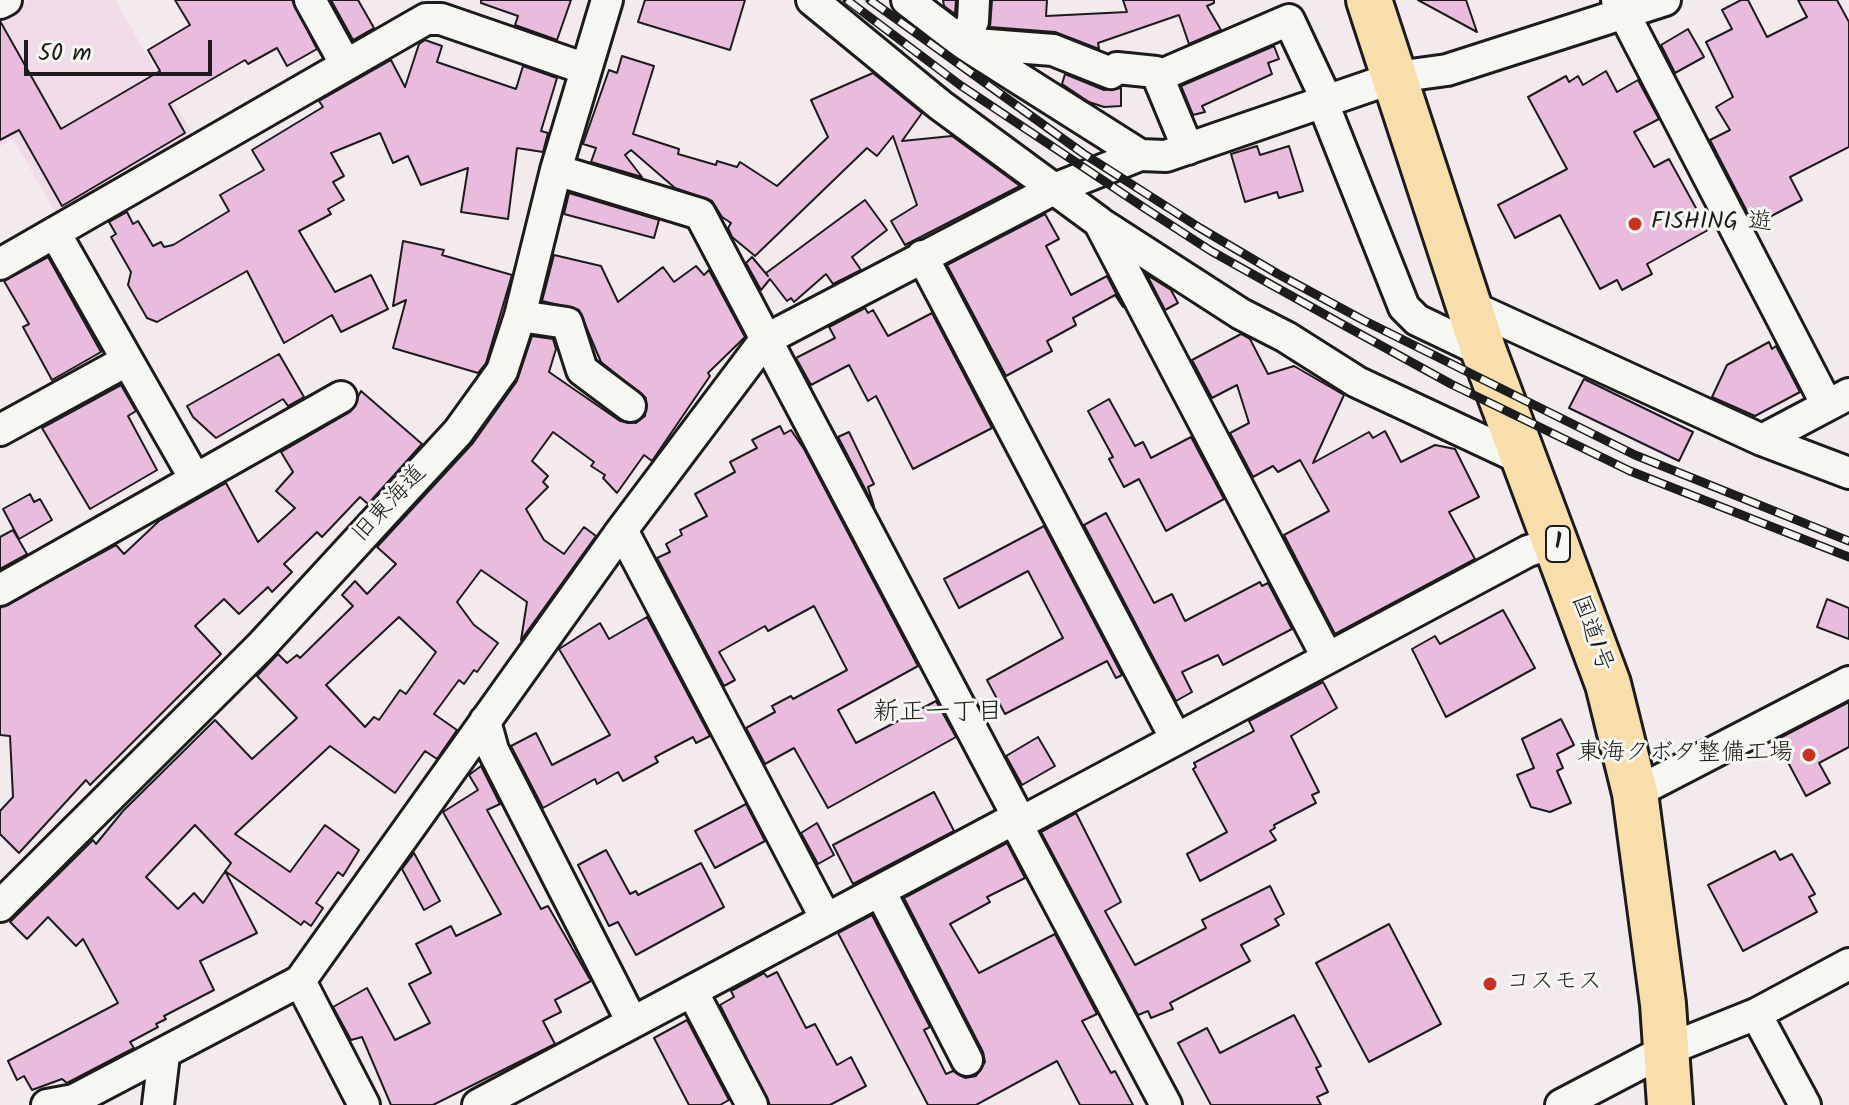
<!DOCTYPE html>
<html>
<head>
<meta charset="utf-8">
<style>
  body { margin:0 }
  #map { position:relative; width:1849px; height:1105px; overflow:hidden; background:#f3eaee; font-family:Kalam,sans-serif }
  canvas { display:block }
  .scale { position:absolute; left:24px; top:40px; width:188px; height:36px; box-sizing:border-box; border:4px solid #1c1c1c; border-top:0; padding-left:10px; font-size:24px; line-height:28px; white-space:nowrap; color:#1c1c1c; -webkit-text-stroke:6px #f6f6f2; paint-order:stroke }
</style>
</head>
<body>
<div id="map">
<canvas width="1849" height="1105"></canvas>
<div class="scale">50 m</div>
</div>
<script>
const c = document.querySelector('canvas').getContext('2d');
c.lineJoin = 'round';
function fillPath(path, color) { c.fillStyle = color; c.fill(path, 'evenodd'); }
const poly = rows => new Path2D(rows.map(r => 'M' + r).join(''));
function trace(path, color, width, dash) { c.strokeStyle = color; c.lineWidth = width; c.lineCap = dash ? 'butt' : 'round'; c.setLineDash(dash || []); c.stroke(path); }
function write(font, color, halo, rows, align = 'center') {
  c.font = font + ' Kalam,"Klee One",sans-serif'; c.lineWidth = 6; c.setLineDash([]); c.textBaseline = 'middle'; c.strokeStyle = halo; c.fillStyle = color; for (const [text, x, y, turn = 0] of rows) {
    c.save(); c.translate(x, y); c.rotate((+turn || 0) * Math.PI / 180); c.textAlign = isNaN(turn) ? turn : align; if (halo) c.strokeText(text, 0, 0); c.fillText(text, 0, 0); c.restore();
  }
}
fillPath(poly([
  [28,0,115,0,194,136,57,215,13,139,0,146,0,16]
]), '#f0dce9');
const building = poly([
  [175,0,292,0,317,49,287,66,277,48,248,64,245,60,169,104,185,133,62,206,19,130,0,140,0,21,61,129,160,71,148,50,190,25,175,0],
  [331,0,358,0,374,28,353,40,331,0],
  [481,0,571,0,557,40,515,25,518,16,481,3,481,0],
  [645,0,745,0,730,50,638,22,645,0],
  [943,0,956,0,955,14,944,6,943,0],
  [992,0,1047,0,1046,16,1127,12,1123,0,1214,0,1214,3,1207,6,1221,30,1189,44,1179,15,1098,43,1099,49,1055,32,990,27,992,0],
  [1418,0,1466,0,1477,32,1418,0],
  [1741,0,1748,0,1767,37,1807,17,1798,0,1837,0,1849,22,1849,147,1790,177,1802,200,1754,225,1710,140,1730,130,1716,107,1733,97,1706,42,1732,29,1722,10,1741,0],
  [1688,29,1704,57,1675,73,1661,45,1688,29],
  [425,40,442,46,437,62,516,89,523,66,557,78,541,131,548,133,543,152,517,148,508,219,461,212,468,168,421,185,408,156,393,163,380,133,331,153,344,176,333,182,344,200,328,209,331,214,299,231,335,292,371,275,388,309,341,332,332,315,284,343,247,271,157,322,147,318,128,285,131,272,111,237,116,234,109,222,127,212,133,224,138,221,153,246,161,242,164,247,173,245,229,211,220,195,264,170,252,150,323,107,319,101,391,60,405,87,419,44,425,40],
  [1274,46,1279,59,1268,63,1272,74,1202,106,1205,112,1193,115,1181,86,1274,46],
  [622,56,654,66,633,134,679,149,678,154,716,165,717,161,737,167,740,162,777,186,828,137,811,100,873,73,922,113,902,141,952,136,1020,186,905,245,891,221,917,205,893,136,877,156,867,148,755,256,732,237,728,228,731,223,722,217,712,201,675,188,631,150,625,155,642,177,591,162,596,148,583,144,609,70,617,73,622,56],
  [1606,71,1617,92,1638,80,1659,119,1634,132,1654,167,1669,159,1708,230,1647,264,1652,274,1622,290,1617,280,1600,289,1560,215,1515,238,1498,205,1567,169,1528,97,1566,76,1569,82,1578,76,1583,85,1606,71],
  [1065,74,1104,90,1121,88,1121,106,1104,107,1089,102,1062,84,1065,74],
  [1257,146,1260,155,1289,146,1303,191,1279,198,1277,192,1245,202,1231,154,1257,146],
  [569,193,659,220,654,238,564,214,569,193],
  [865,200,887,230,852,257,861,270,833,284,826,274,794,302,791,298,787,301,770,279,761,290,746,263,752,257,768,276,766,273,865,200],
  [1045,214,1059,239,1046,246,1071,295,1107,276,1123,307,1115,295,1073,318,1076,325,1047,341,1052,351,1006,376,947,265,1045,214],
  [403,241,444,250,442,255,512,275,486,363,478,373,393,348,406,300,393,306,403,241],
  [554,255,601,266,618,302,663,267,674,282,696,266,704,275,709,270,745,337,708,373,710,376,652,461,644,455,617,493,603,478,605,475,591,466,594,462,553,432,532,461,548,476,543,482,548,487,526,509,544,540,564,554,584,527,596,536,521,640,527,602,481,570,457,602,474,625,498,643,477,672,474,670,464,684,459,680,434,714,457,730,437,759,425,751,395,793,330,746,235,834,290,872,325,825,359,850,343,876,338,872,316,903,323,908,311,926,304,921,301,925,225,871,257,933,200,961,214,990,164,1016,166,1019,156,1024,158,1027,130,1042,134,1048,67,1083,62,1079,32,1090,24,1076,17,1080,8,1061,118,1003,83,939,76,946,48,917,27,939,10,922,93,840,96,844,123,811,215,720,252,759,297,718,257,676,278,654,287,663,297,655,300,658,353,606,342,595,355,581,367,594,396,564,377,547,473,443,517,381,532,336,553,339,556,349,549,372,620,421,636,423,645,416,646,398,601,362,579,310,542,301,554,255],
  [399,617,436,652,406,694,400,690,379,720,374,717,365,727,326,685,399,617],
  [195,825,231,863,203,903,194,893,178,909,146,877,195,825],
  [48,257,101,352,52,380,23,327,29,324,4,281,48,257],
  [1147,275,1171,290,1178,303,1165,310,1147,275],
  [865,308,868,313,873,310,888,336,932,313,992,428,913,469,876,396,868,401,849,365,811,385,796,358,835,338,829,327,865,308],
  [1241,334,1250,339,1268,374,1294,366,1344,395,1313,463,1369,432,1373,438,1385,431,1401,462,1435,445,1455,449,1479,497,1449,512,1475,559,1335,634,1284,535,1329,511,1300,460,1278,472,1273,466,1253,477,1230,433,1249,423,1237,385,1212,398,1192,360,1241,334],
  [1769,342,1772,349,1776,346,1800,392,1755,416,1712,397,1727,365,1769,342],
  [279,354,304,397,288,406,283,399,216,438,193,417,187,406,279,354],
  [1584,379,1693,432,1679,461,1569,408,1584,379],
  [121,385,136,411,128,416,157,470,90,509,42,428,121,385],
  [361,391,422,444,368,504,360,497,322,537,317,532,284,564,292,572,272,592,268,587,239,614,224,599,195,626,221,654,90,785,86,780,19,853,0,834,0,811,13,797,10,736,0,735,0,608,116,545,124,554,159,521,226,483,258,542,295,508,276,491,293,472,281,452,350,412,361,391],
  [1109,399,1135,446,1143,442,1151,458,1191,437,1224,499,1166,531,1139,479,1124,487,1109,459,1113,457,1088,411,1109,399],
  [780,426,784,434,791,430,804,449,918,666,838,710,856,743,936,701,956,737,828,808,794,748,765,764,746,728,775,712,772,706,791,696,793,699,847,670,814,606,768,631,765,626,719,652,735,680,724,686,657,558,670,552,666,544,682,535,680,530,707,516,695,494,735,472,730,462,757,448,752,440,780,426],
  [849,432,874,484,868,487,874,506,838,437,849,432],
  [30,494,34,502,40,499,52,520,19,539,3,509,30,494],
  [1106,513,1154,603,1172,594,1185,621,1260,582,1262,586,1268,583,1292,629,1223,665,1218,655,1182,672,1192,692,1176,701,1084,525,1106,513],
  [1044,526,1122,675,1116,678,1107,661,1005,714,987,680,1063,638,1028,571,959,608,944,579,1044,526],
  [13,530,27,554,0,569,0,537,13,530],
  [1827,599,1849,608,1849,639,1817,627,1827,599],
  [1503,610,1535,668,1446,717,1412,649,1435,636,1440,644,1503,610],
  [647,617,710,736,696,743,693,737,655,757,658,762,623,781,618,772,597,784,595,779,543,808,511,746,536,733,552,765,610,735,559,649,600,623,609,639,647,617],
  [1323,682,1337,708,1291,736,1319,792,1312,795,1316,803,1274,825,1275,828,1270,831,1276,840,1200,881,1187,854,1227,832,1193,769,1196,767,1194,763,1254,731,1249,721,1323,682],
  [1849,702,1849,747,1819,763,1830,783,1806,796,1776,740,1849,702],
  [1561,719,1574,745,1557,754,1563,768,1557,771,1571,803,1550,812,1531,807,1517,775,1534,768,1522,739,1561,719],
  [1038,737,1055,766,1022,785,1006,756,1038,737],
  [481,766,500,804,487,810,541,909,548,906,591,981,555,1000,561,1012,543,1021,555,1044,433,1105,391,1105,362,1037,351,1040,333,1007,367,988,395,1040,430,1023,409,984,431,973,416,944,451,926,456,936,501,914,443,812,478,790,469,775,481,766],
  [934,792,954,831,853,884,833,845,934,792],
  [746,804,765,841,715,868,695,831,746,804],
  [1076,813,1121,902,1105,911,1135,965,1206,928,1202,920,1270,886,1284,914,1275,919,1279,925,1241,945,1250,961,1170,1003,1173,1009,1151,1018,1148,1011,1138,1015,1041,832,1076,813],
  [817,823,834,855,818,864,801,833,817,823],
  [1007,843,1025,878,987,897,990,902,950,924,979,973,1055,934,1097,1014,1082,1021,1111,1073,1115,1071,1133,1105,1080,1105,1057,1061,976,1105,928,1105,838,933,872,915,930,1027,924,1030,946,1074,953,1071,965,1078,976,1076,985,1062,983,1052,904,898,1007,843],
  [606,850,630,894,636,891,638,895,701,863,724,907,636,955,618,922,609,926,578,865,606,850],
  [1775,851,1780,860,1792,854,1815,894,1809,897,1817,912,1743,951,1708,885,1775,851],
  [414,853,440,901,424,910,402,869,414,853],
  [1389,924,1441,1024,1369,1062,1316,963,1389,924],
  [777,972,806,1028,815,1024,837,1065,851,1057,866,1086,830,1105,770,1105,720,1005,734,997,731,991,764,973,767,977,777,972],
  [1294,1015,1321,1066,1316,1068,1328,1092,1317,1097,1321,1105,1211,1105,1178,1043,1207,1028,1220,1053,1294,1015],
  [687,1020,729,1100,720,1105,689,1105,654,1038,687,1020]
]);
fillPath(building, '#e9bbdd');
trace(building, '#1c1c1c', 2);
const minor = poly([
  [310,0,346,65],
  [812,0,940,105,1099,222,1327,657],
  [907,0,963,43,1140,155],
  [974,0,973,21,963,43,1053,50,1111,73,1117,68,1156,72,1188,149],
  [1617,0,1827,405],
  [0,3,6,0],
  [1159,76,1289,20,1327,101],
  [1323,103,1404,307,1417,320,1484,352],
  [556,170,700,214,1019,819],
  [1100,223,1241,314,1286,337,1357,382,1526,461],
  [55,233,195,479],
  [922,256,1176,739],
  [0,264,426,19,441,19,586,69],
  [1468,305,1762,440,1849,473],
  [520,316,567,323,582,370,630,406],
  [0,430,126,361],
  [1762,440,1849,394],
  [622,530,826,919],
  [0,590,341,397],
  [485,721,493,750,632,1022],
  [1635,793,1849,682],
  [1014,819,1166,1105],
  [880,891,967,1060],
  [0,906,261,646,458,432,502,371,520,316,556,170,607,0],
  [300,981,364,1105],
  [692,991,752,1105],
  [1756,1014,1805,1105],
  [47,1105,74,1100,300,981,622,530,765,340,1052,190,1140,155,1166,156,1396,77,1447,70,1665,0],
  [158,1105,164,1055],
  [478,1105,1014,819,1029,818,1528,551,1557,542],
  [1561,1105,1664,1051,1756,1014,1849,964]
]);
const highway = poly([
  [1369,0,1484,352,1608,684,1635,793,1663,1004,1670,1105]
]);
trace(minor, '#1c1c1c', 36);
trace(highway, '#1c1c1c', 50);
trace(minor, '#f6f6f2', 30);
trace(highway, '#f8deab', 44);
const rail = poly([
  [847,0,960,85,1143,207,1211,251,1340,323,1451,384,1630,471,1849,557],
  [870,0,1084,154,1200,228,1278,274,1363,320,1635,455,1849,541]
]);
trace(rail, '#1c1c1c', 9);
trace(rail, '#f6f6f2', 6, [18]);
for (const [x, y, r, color] of [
  [1635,224,8,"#c8321e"],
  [1809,755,8,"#c8321e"],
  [1490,984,8,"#c8321e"]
]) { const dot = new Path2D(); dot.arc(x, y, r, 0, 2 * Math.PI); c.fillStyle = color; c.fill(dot); trace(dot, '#f6f6f2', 3); }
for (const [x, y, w] of [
  [1558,544,24]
]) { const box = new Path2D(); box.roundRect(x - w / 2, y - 18, w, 36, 6); c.fillStyle = '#f6f6f2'; c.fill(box); trace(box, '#1c1c1c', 2); }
write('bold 22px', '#1c1c1c', null, [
  ["1",1558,544]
]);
write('24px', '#1c1c1c', '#f6f6f2', [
  ["FISHING 遊",1651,224],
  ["東海クボタ整備工場",1793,755,"right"],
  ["コスモス",1506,984]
], 'left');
write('24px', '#1c1c1c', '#f6f6f2', [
  ["旧東海道",391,505,-47],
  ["国道1号",1590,634,70]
]);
write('26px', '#1c1c1c', '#f6f6f2', [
  ["新正一丁目",938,715]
]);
</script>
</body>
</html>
